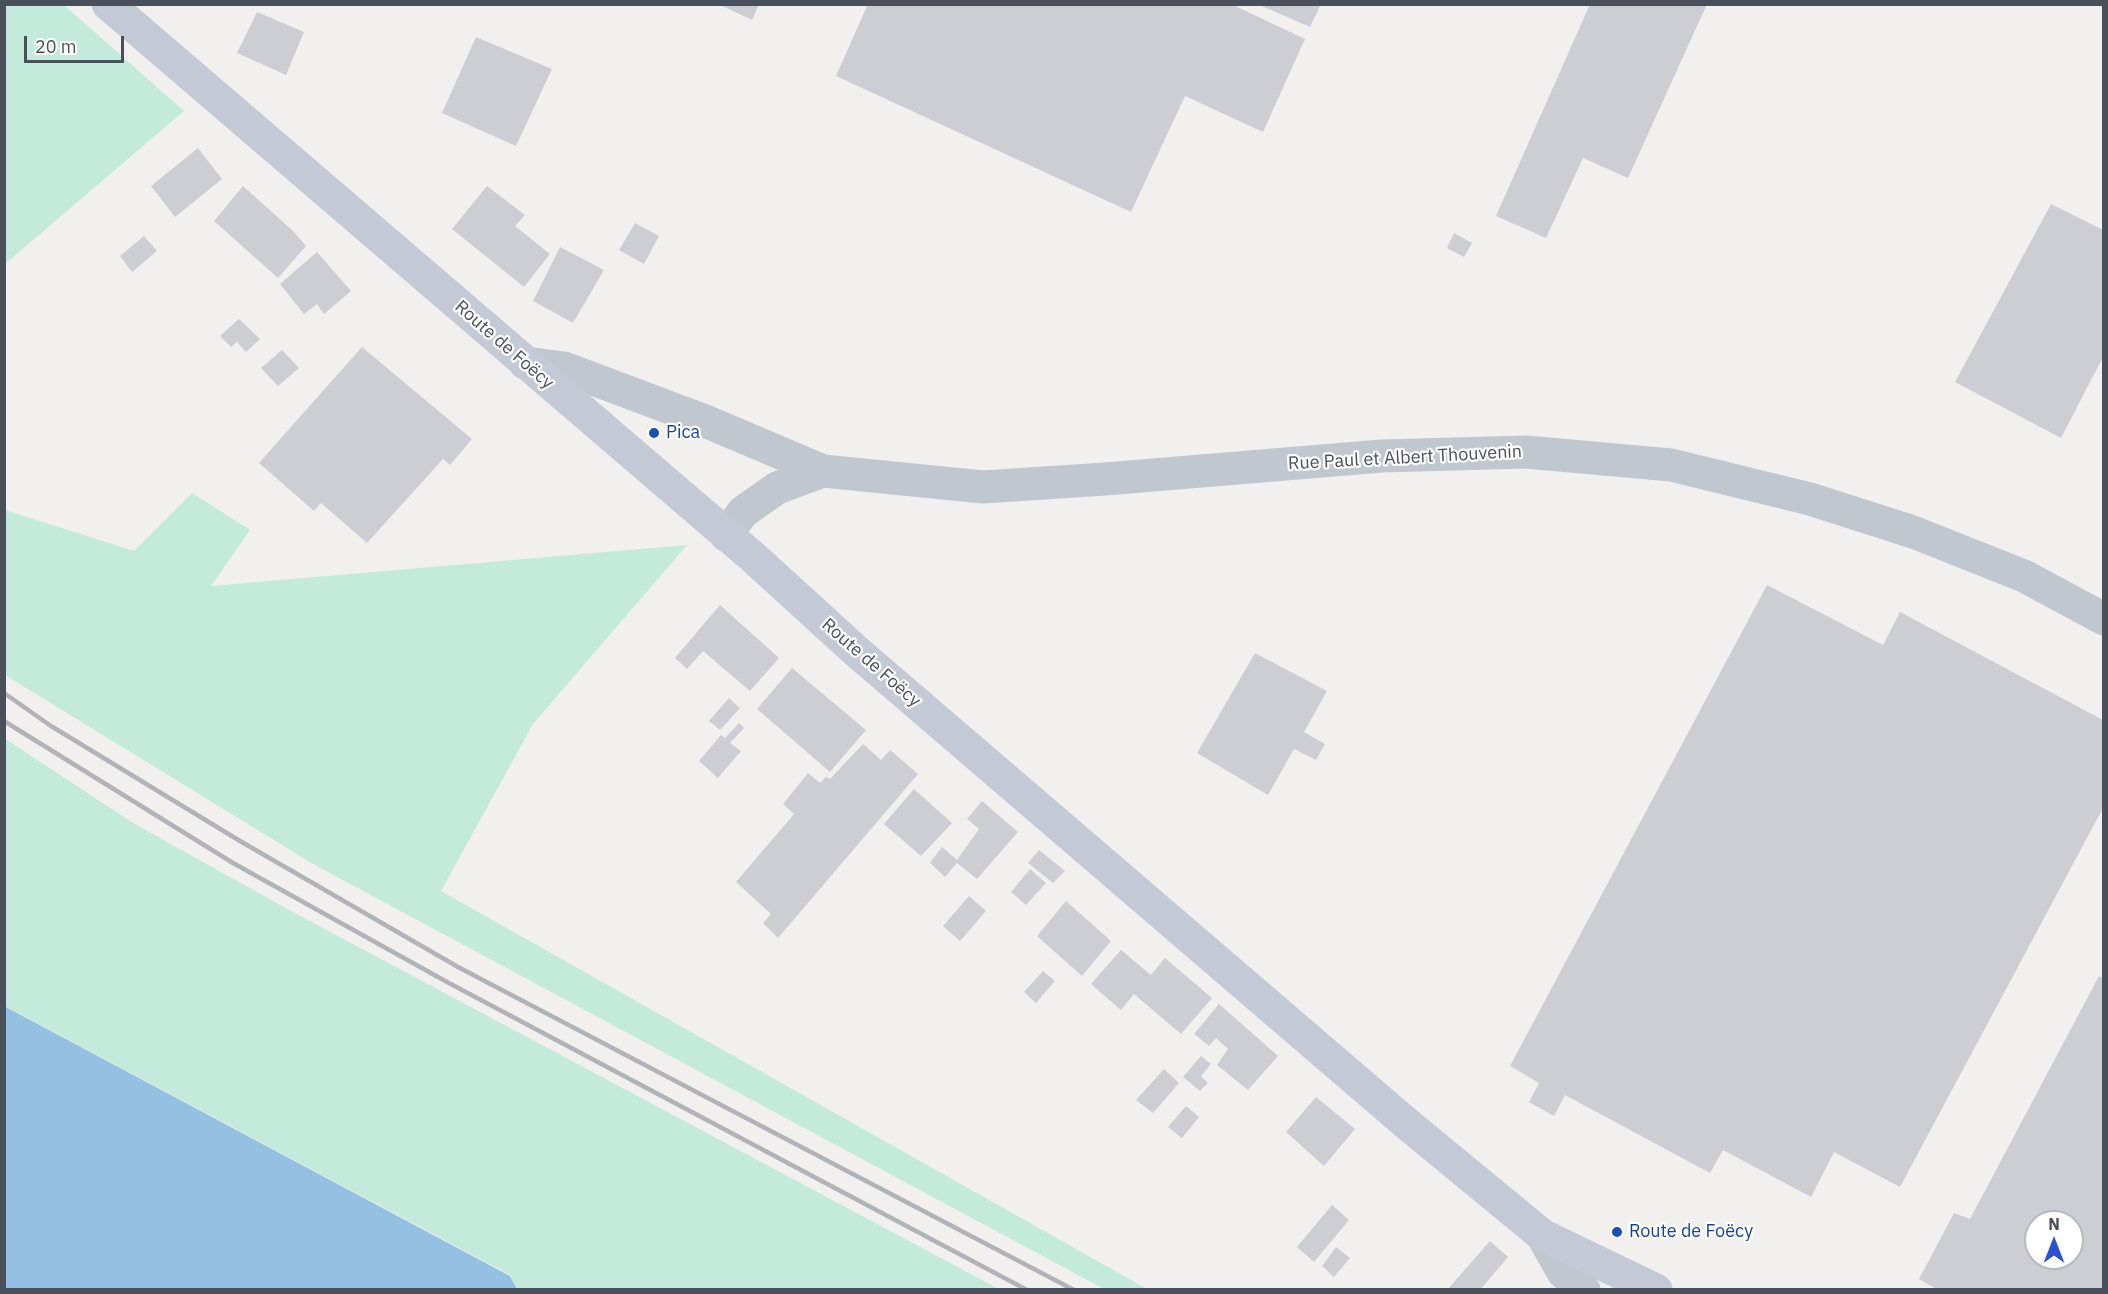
<!DOCTYPE html>
<html>
<head>
<meta charset="utf-8">
<style>
  body { margin:0 }
  #map { position:relative; width:2108px; height:1294px; overflow:hidden; background:#f1f0ef; font-family:"IBM Plex Sans",sans-serif }
  canvas { display:block }
  .frame { position:absolute; inset:0; border:6px solid #494f5b; pointer-events:none }
  .north { position:absolute; left:2024px; top:1210px; width:60px; height:60px; box-sizing:border-box; background:#fff; border:2px solid #b6b9bd; border-radius:50%; rotate:0deg; font-size:16px; font-weight:700; line-height:24px; text-align:center; color:#494f5b }
  .north::after { content:''; display:block; margin:auto; width:21px; height:27px; background:#2d50ce; clip-path:polygon(50% 0,100% 100%,50% 72%,0 100%) }
  .scale { position:absolute; left:24px; top:36px; width:100px; height:27px; box-sizing:border-box; border:3px solid #494f5b; border-top:0; padding-left:8px; font-size:18px; line-height:21px; white-space:nowrap; color:#494f5b; -webkit-text-stroke:4px #fff; paint-order:stroke }
</style>
</head>
<body>
<div id="map">
<canvas width="2108" height="1294"></canvas>
<div class="frame"></div>
<div class="north">N</div>
<div class="scale">20 m</div>
</div>
<script>
const c = document.querySelector('canvas').getContext('2d');
c.lineJoin = 'round';
function fillPath(path, color) { c.fillStyle = color; c.fill(path, 'evenodd'); }
const poly = rows => new Path2D(rows.map(r => 'M' + r).join(''));
function trace(path, color, width, dash) { c.strokeStyle = color; c.lineWidth = width; c.lineCap = dash ? 'butt' : 'round'; c.setLineDash(dash || []); c.stroke(path); }
function write(font, color, halo, rows, align = 'center') {
  c.font = font + ' "IBM Plex Sans",sans-serif'; c.lineWidth = 4.5; c.setLineDash([]); c.textBaseline = 'middle'; c.strokeStyle = halo; c.fillStyle = color; for (const [text, x, y, turn = 0] of rows) {
    c.save(); c.translate(x, y); c.rotate((+turn || 0) * Math.PI / 180); c.textAlign = isNaN(turn) ? turn : align; if (halo) c.strokeText(text, 0, 0); c.fillText(text, 0, 0); c.restore();
  }
}
fillPath(poly([
  [5,4,64,5,184,111,5,264],
  [192,493,250,530,211,586,687,545,533,724,441,891,1147,1289,1104,1289,313,864,5,675,5,510,134,551],
  [4,738,133,823,291,911,999,1289,517,1289,510,1275,5,1006]
]), '#c3eadb');
fillPath(poly([
  [4,1006,510,1276,517,1289,5,1289]
]), '#94c1e2');
fillPath(poly([
  [718,4,759,4,752,20],
  [868,4,1231,4,1305,39,1263,132,1185,96,1131,212,836,76],
  [1257,4,1321,4,1310,27],
  [1590,4,1707,4,1628,178,1583,158,1546,238,1496,216],
  [257,12,304,32,286,75,237,53],
  [476,37,552,69,516,146,442,113],
  [198,148,222,179,175,217,151,186],
  [243,186,293,231,306,246,278,278,214,221],
  [487,186,525,215,515,226,550,254,524,287,452,229],
  [2051,204,2103,230,2103,357,2061,438,1955,382],
  [635,223,659,236,644,264,619,250],
  [1454,233,1472,243,1464,257,1447,248],
  [144,236,157,251,132,272,120,256],
  [560,247,604,270,573,323,533,301],
  [317,252,351,291,324,314,317,304,304,314,280,284],
  [239,319,260,339,246,352,237,342,231,347,220,336],
  [362,347,472,439,450,465,443,459,367,543,321,503,314,511,259,463],
  [282,350,299,368,278,386,261,368],
  [1767,585,1883,645,1900,612,2103,720,2103,808,1900,1187,1834,1152,1811,1197,1723,1150,1710,1173,1565,1095,1554,1116,1529,1102,1539,1083,1510,1066],
  [720,605,779,658,750,691,703,651,687,669,675,658],
  [1255,653,1327,691,1304,732,1325,744,1316,760,1294,749,1268,795,1197,753],
  [792,668,866,730,830,772,757,709],
  [729,698,740,708,720,730,709,721],
  [739,723,744,728,730,743,741,751,718,778,699,761,721,735,725,738],
  [863,744,881,760,890,750,918,774,778,938,763,923,771,914,736,882,794,814,783,804,808,773,820,783,826,777,830,779],
  [914,789,952,823,921,856,884,824],
  [982,801,1018,832,977,879,957,863,945,877,930,863,942,847,957,860,979,829,967,819],
  [1039,850,1065,871,1053,883,1028,863],
  [1030,869,1046,883,1026,905,1011,892],
  [969,896,986,911,960,941,943,926],
  [1066,901,1111,941,1082,976,1037,936],
  [1121,950,1151,975,1165,958,1212,998,1181,1034,1134,994,1121,1010,1091,984],
  [1043,971,1055,981,1036,1003,1024,992],
  [2099,976,2103,978,2103,1290,1938,1290,1919,1279,1954,1213,1970,1219],
  [2036,1222,2072,1222,2072,1258,2036,1258],
  [1219,1004,1278,1056,1248,1090,1217,1065,1228,1049,1216,1038,1209,1046,1194,1034],
  [1201,1056,1211,1064,1201,1076,1208,1083,1200,1091,1183,1077],
  [1164,1069,1179,1083,1153,1113,1136,1100],
  [1316,1097,1355,1129,1324,1166,1286,1132],
  [1186,1106,1199,1117,1182,1138,1168,1127],
  [1332,1205,1349,1220,1314,1262,1297,1247],
  [1490,1241,1508,1257,1480,1290,1447,1290],
  [1336,1247,1350,1258,1334,1277,1322,1266]
]), '#cdced3');
trace(poly([
  [525,363,564,368,705,421,823,471],
  [726,535,743,512,777,488,823,471,983,487,1105,479,1382,456,1526,452,1671,465,1810,499,1913,532,2024,576,2104,619],
  [1542,1235,1563,1272,1584,1290]
]), '#c1c7cf', 33);
trace(poly([
  [108,4,754,558,856,651,1406,1123,1542,1235,1656,1290]
]), '#c4c9d6', 33);
trace(poly([
  [4,693,51,726,240,841,458,967,1074,1290],
  [4,721,233,863,447,982,1027,1290]
]), '#b2b3b9', 4.5);
for (const [x, y, r, color] of [
  [654,433,6,"#1a4fb4"],
  [1617,1232,6,"#1a4fb4"]
]) { const dot = new Path2D(); dot.arc(x, y, r, 0, 2 * Math.PI); c.fillStyle = color; c.fill(dot); trace(dot, '#fff', 2); }
write('18px', '#494f5b', '#fff', [
  ["Route de Foëcy",504,345,41],
  ["Rue Paul et Albert Thouvenin",1405,458,-3],
  ["Route de Foëcy",871,663,41]
]);
write('18px', '#164399', '#fff', [
  ["Pica",666,433],
  ["Route de Foëcy",1629,1232]
], 'left');
</script>
</body>
</html>
